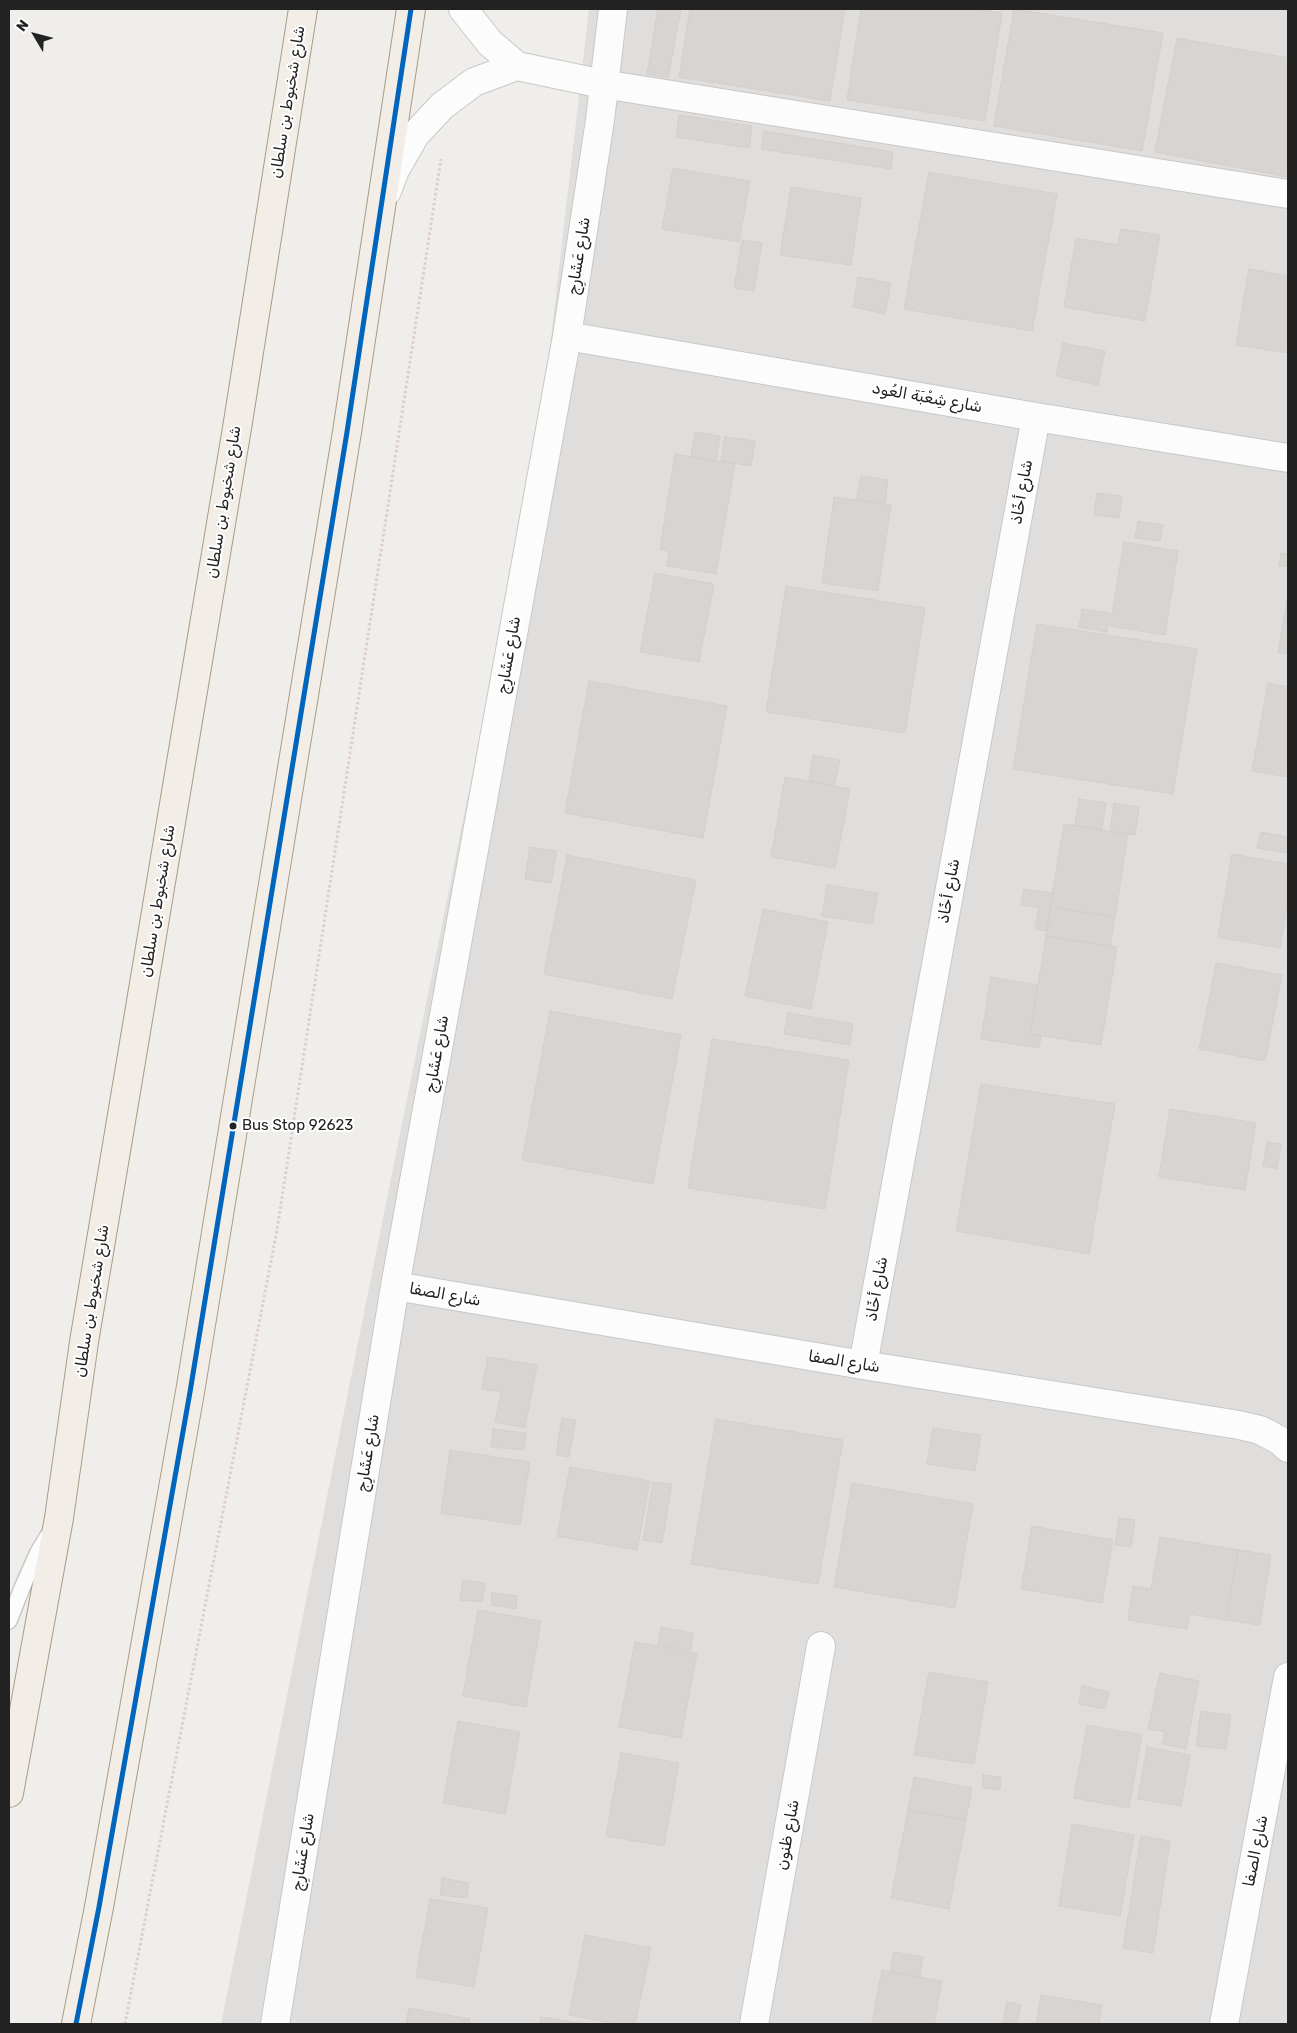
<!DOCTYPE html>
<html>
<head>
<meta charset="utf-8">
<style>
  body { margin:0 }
  #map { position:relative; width:1297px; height:2033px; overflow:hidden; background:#f0eeeb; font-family:Rubik,sans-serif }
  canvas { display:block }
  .frame { position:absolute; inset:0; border:10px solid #222; pointer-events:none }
  .north { position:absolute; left:10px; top:10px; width:50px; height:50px; -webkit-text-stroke:4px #fff; paint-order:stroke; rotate:307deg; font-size:14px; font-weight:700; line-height:20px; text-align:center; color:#222 }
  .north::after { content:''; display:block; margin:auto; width:18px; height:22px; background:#222; clip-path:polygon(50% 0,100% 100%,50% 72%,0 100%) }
</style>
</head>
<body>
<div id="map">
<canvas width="1297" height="2033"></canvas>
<div class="frame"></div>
<div class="north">N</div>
</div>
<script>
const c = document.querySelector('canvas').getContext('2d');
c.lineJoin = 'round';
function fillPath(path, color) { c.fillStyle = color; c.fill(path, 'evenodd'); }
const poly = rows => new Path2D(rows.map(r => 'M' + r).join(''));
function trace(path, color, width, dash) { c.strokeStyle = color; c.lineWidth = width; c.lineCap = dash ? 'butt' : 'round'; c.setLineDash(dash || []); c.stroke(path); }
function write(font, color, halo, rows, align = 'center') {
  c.font = font + ' Rubik,"Noto Sans Arabic",sans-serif'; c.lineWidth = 4; c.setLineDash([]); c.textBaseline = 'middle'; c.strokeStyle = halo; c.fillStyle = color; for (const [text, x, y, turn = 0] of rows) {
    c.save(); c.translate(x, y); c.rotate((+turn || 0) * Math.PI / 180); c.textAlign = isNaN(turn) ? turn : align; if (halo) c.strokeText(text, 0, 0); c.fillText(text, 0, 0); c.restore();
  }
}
fillPath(poly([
  [589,9,1288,9,1288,2024,221,2024,539,442]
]), '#dfdedc');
const building = poly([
  [658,9,681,9,668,78,647,74,658,9],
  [690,9,845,9,830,101,679,77,690,9],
  [861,9,976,9,1002,13,985,121,847,100,861,9],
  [1014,9,1163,33,1142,151,994,126,1014,9],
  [1177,38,1288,58,1288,177,1155,152,1177,38],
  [679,115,752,126,749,148,676,137,679,115],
  [764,131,893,152,891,169,761,149,764,131],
  [673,168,750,181,739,242,662,229,673,168],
  [929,172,1057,194,1032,331,904,309,929,172],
  [791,187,861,198,851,265,780,255,791,187],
  [1121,229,1160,235,1145,321,1064,307,1076,238,1118,245,1121,229],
  [742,240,762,243,754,291,734,288,742,240],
  [1249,269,1288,276,1288,353,1236,345,1249,269],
  [858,277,891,283,885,314,853,307,858,277],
  [1063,343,1105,351,1098,385,1056,376,1063,343],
  [695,432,720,436,716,461,691,457,695,432],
  [725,437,755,441,751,466,721,461,725,437],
  [675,454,735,464,716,574,667,566,669,551,660,549,675,454],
  [861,476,888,480,885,504,856,500,861,476],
  [1097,493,1122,496,1119,518,1094,515,1097,493],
  [834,497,891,505,878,591,822,583,834,497],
  [1138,521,1163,525,1160,541,1135,538,1138,521],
  [1124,542,1178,551,1165,635,1110,626,1124,542],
  [1281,553,1288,554,1288,567,1279,566,1281,553],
  [655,573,714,584,699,662,640,652,655,573],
  [786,586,925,608,905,733,766,712,786,586],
  [1288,595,1288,654,1278,653,1288,595],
  [1082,609,1110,613,1107,632,1079,627,1082,609],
  [1037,624,1197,649,1173,794,1013,769,1037,624],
  [589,681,727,706,703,838,565,813,589,681],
  [1268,683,1288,687,1288,777,1252,771,1268,683],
  [813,755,840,760,834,786,809,781,813,755],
  [785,777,850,789,835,868,771,857,785,777],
  [1079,799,1106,803,1102,830,1075,825,1079,799],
  [1114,803,1139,807,1135,835,1110,831,1114,803],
  [1064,824,1128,834,1115,917,1050,907,1064,824],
  [1261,832,1288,837,1287,853,1257,848,1261,832],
  [530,847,557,851,551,883,525,879,530,847],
  [1232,854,1288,864,1288,902,1280,948,1218,937,1232,854],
  [567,855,696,880,672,999,544,974,567,855],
  [827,885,878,893,872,924,822,916,827,885],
  [1024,889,1053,893,1047,931,1035,929,1039,908,1021,905,1024,889],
  [1050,907,1115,917,1110,946,1046,936,1050,907],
  [763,909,828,922,811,1009,745,996,763,909],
  [1046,936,1117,947,1101,1045,1030,1034,1046,936],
  [1216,963,1282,975,1265,1061,1199,1049,1216,963],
  [991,977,1038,985,1030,1034,1041,1036,1039,1048,981,1039,991,977],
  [550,1011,681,1035,653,1184,522,1160,550,1011],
  [788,1013,853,1024,850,1045,784,1034,788,1013],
  [712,1039,849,1060,825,1209,688,1188,712,1039],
  [981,1084,1115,1104,1089,1254,956,1231,981,1084],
  [1170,1109,1256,1123,1245,1190,1159,1177,1170,1109],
  [1267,1142,1281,1144,1277,1169,1263,1166,1267,1142],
  [488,1357,537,1365,525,1428,495,1422,501,1392,482,1389,488,1357],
  [562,1418,576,1420,569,1457,556,1455,562,1418],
  [716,1419,843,1440,818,1584,691,1564,716,1419],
  [933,1428,981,1435,975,1471,927,1464,933,1428],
  [493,1429,526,1433,524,1450,491,1447,493,1429],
  [450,1450,530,1462,520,1525,441,1513,450,1450],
  [570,1467,650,1481,637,1550,557,1536,570,1467],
  [653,1482,672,1484,662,1543,643,1540,653,1482],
  [852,1483,973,1504,955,1608,834,1587,852,1483],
  [1119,1518,1135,1520,1131,1547,1115,1545,1119,1518],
  [1032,1526,1113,1540,1102,1603,1021,1589,1032,1526],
  [1160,1537,1238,1550,1226,1620,1190,1614,1187,1629,1128,1620,1133,1586,1151,1589,1160,1537],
  [1238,1550,1271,1555,1260,1625,1226,1620,1238,1550],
  [463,1580,485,1583,482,1602,460,1600,463,1580],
  [492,1593,517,1596,516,1609,491,1605,492,1593],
  [478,1610,541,1621,526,1707,463,1696,478,1610],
  [661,1627,693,1633,691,1650,658,1645,661,1627],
  [635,1642,697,1653,681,1738,619,1727,635,1642],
  [929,1672,988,1682,974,1764,914,1755,929,1672],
  [1160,1673,1199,1681,1186,1749,1162,1744,1165,1732,1148,1729,1160,1673],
  [1082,1686,1109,1692,1105,1709,1079,1704,1082,1686],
  [1201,1711,1231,1715,1226,1749,1196,1746,1201,1711],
  [458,1721,520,1732,505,1814,443,1803,458,1721],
  [1087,1725,1142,1735,1129,1808,1074,1798,1087,1725],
  [1147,1747,1190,1755,1181,1806,1138,1799,1147,1747],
  [621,1753,679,1763,664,1846,606,1836,621,1753],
  [983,1775,1001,1777,1000,1790,982,1788,983,1775],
  [914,1777,972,1788,966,1820,908,1810,914,1777],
  [908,1810,966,1820,949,1909,891,1898,908,1810],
  [1072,1824,1134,1835,1120,1916,1059,1906,1072,1824],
  [1141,1836,1170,1841,1153,1953,1123,1948,1141,1836],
  [442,1878,469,1883,467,1898,440,1895,442,1878],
  [430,1899,488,1908,474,1987,416,1977,430,1899],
  [585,1935,651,1948,635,2024,616,2024,569,2015,585,1935],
  [894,1952,923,1957,920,1977,890,1972,894,1952],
  [882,1970,942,1981,934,2024,872,2024,882,1970],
  [1041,1995,1102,2005,1099,2024,1036,2024,1041,1995],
  [1007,2002,1021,2005,1017,2024,1003,2024,1007,2002],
  [409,2008,470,2019,469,2024,406,2024,409,2008],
  [541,2017,587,2024,540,2024,541,2017]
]);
fillPath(building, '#d7d4d2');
trace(building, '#d3d0cc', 1);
const lane = poly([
  [9,1621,22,1588,38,1552,49,1534]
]);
const street = poly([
  [463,9,490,43,517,66,603,84,1288,194],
  [387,191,395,170,415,135,442,106,474,82,517,66],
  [567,336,1036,417,1288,458],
  [395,1286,863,1365,1239,1425,1260,1430,1279,1440,1288,1448],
  [863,1365,1036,417],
  [275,2024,395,1286,567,336,600,120,613,9],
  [754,2024,821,1646],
  [1224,2024,1288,1677]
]);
const primary = poly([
  [9,1793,59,1518,84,1342,238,422,303,9],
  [76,2024,99,1907,190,1392,347,432,411,9]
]);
trace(lane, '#c9c8c7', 18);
trace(street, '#c9c8c7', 30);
trace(primary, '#a79c86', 30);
trace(poly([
  [125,2024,277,1230,441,159]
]), '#dccecd', 3, [2.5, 2.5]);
trace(lane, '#fdfcfc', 15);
trace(street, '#fdfcfc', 28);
trace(primary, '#f3ede7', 28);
trace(poly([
  [76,2024,99,1907,190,1392,347,432,411,9]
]), '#0065bd', 5);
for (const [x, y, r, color] of [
  [233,1126,4.5,"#222"]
]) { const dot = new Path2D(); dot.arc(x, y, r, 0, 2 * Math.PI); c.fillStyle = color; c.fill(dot); trace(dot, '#fff', 2); }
write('15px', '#222', '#fff', [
  ["Bus Stop 92623",242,1126]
], 'left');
write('16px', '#222', '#fff', [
  ["شارع شخبوط بن سلطان",288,102,-81],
  ["شارع عَشَارِج",579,256,-81],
  ["شارع شِعْبَة العُود",927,398,10],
  ["شارع أخّاذ",1022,492,-80],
  ["شارع شخبوط بن سلطان",224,502,-81],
  ["شارع عَشَارِج",509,655,-80],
  ["شارع أخّاذ",949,891,-80],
  ["شارع شخبوط بن سلطان",158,901,-81],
  ["شارع عَشَارِج",437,1054,-80],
  ["شارع أخّاذ",877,1289,-80],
  ["شارع الصفا",445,1295,10],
  ["شارع شخبوط بن سلطان",92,1301,-81],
  ["شارع الصفا",844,1362,9],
  ["شارع عَشَارِج",368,1453,-81],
  ["شارع ظنون",788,1835,-80],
  ["شارع الصفا",1256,1851,-79],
  ["شارع عَشَارِج",303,1852,-81]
]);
</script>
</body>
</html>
